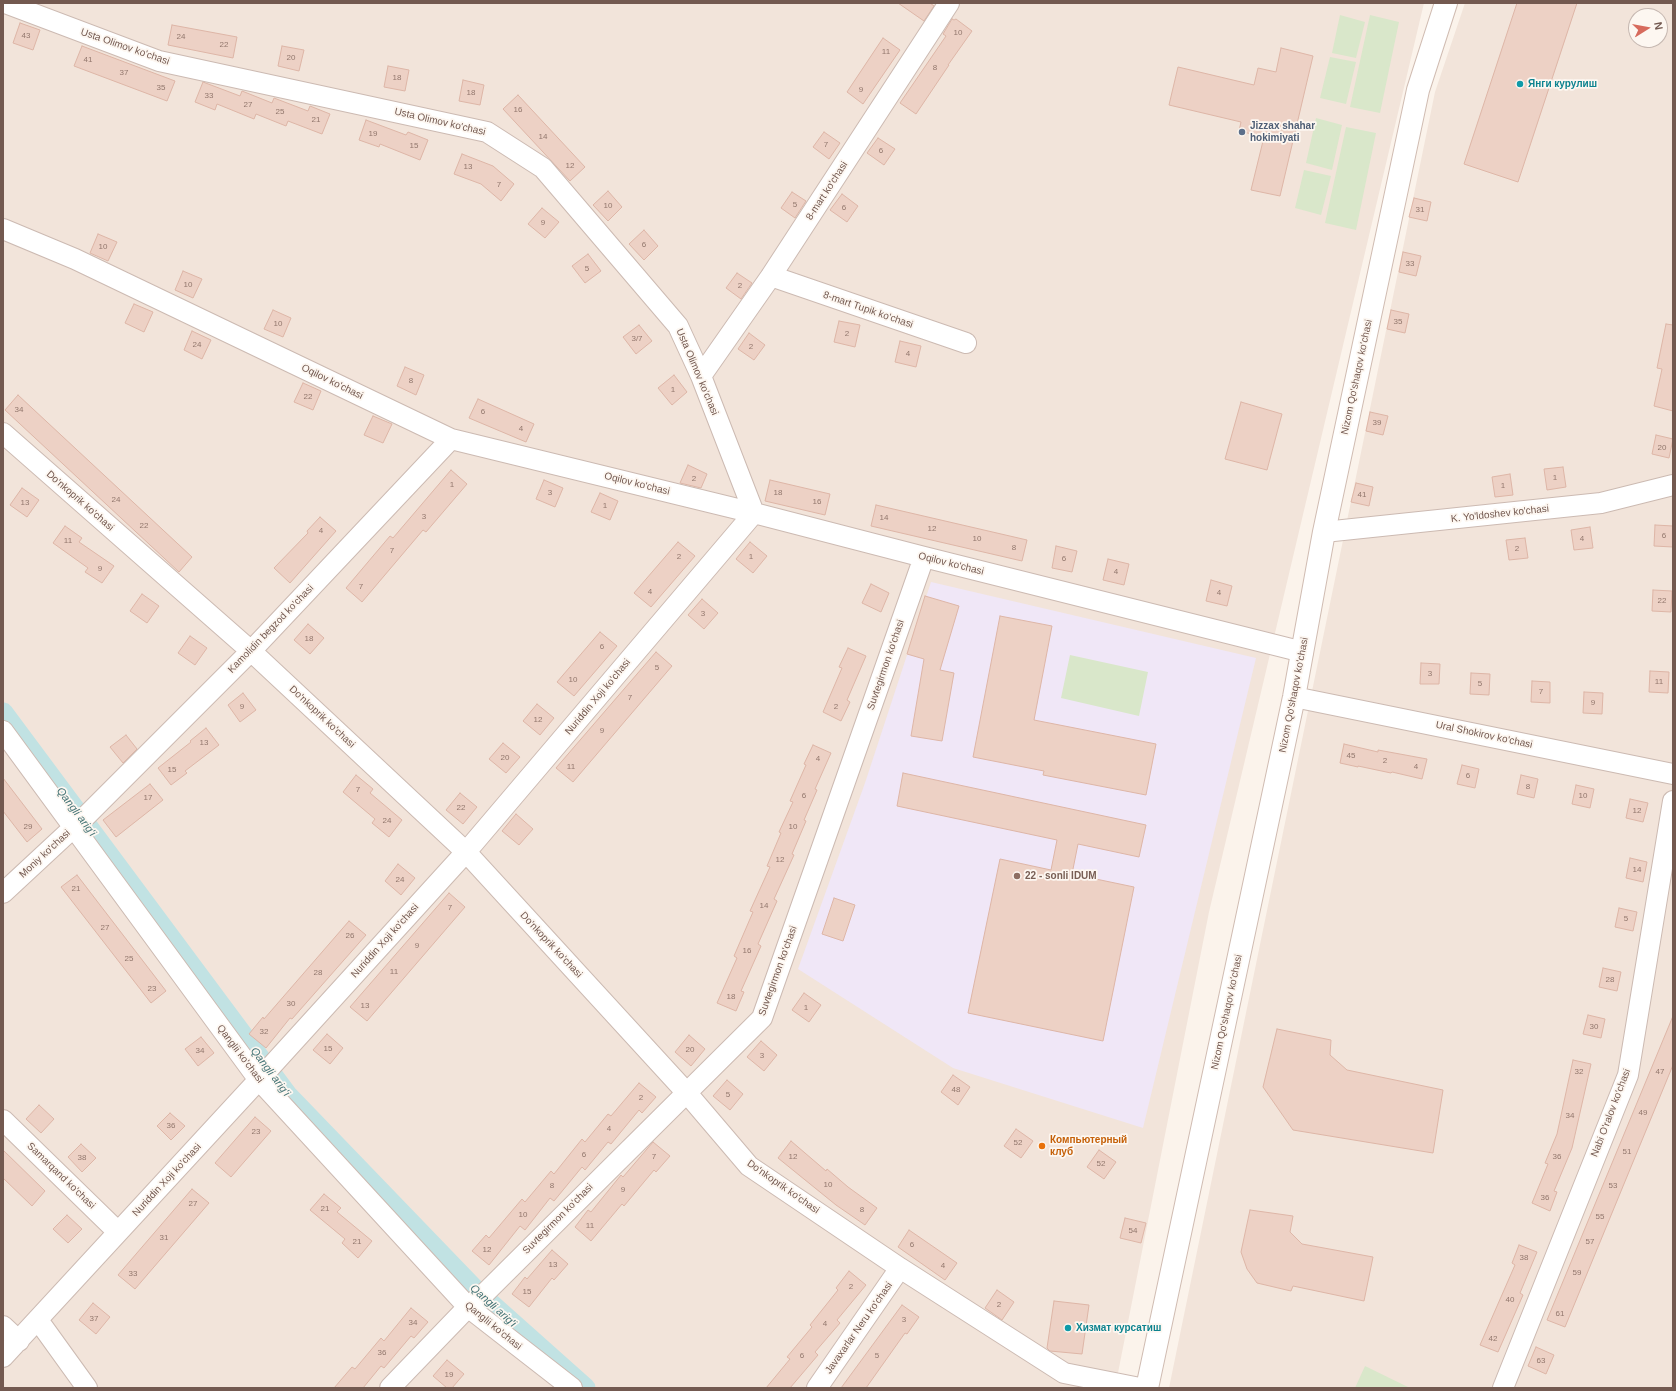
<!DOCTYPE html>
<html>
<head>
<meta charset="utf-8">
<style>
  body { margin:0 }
  #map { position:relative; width:1676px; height:1391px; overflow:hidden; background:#fbf3eb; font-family:Arial,sans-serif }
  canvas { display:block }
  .frame { position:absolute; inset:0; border:4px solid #735950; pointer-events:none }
  .north { position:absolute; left:1628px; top:8px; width:40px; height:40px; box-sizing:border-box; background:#fdf7f1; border:1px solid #c6b8b1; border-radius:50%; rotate:79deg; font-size:11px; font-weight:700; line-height:16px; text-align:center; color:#735950 }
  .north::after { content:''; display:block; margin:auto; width:14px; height:18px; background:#d76b5d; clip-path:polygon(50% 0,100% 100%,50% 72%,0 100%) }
</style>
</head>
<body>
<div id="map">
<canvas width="1676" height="1391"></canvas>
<div class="frame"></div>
<div class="north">N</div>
</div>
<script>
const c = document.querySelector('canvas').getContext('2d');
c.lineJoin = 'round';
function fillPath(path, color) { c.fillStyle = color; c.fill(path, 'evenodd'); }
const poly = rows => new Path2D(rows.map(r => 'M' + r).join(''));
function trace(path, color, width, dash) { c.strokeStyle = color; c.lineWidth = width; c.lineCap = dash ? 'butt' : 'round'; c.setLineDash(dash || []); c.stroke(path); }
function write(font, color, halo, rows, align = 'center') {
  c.font = font + ' Arial,sans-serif'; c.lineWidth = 3.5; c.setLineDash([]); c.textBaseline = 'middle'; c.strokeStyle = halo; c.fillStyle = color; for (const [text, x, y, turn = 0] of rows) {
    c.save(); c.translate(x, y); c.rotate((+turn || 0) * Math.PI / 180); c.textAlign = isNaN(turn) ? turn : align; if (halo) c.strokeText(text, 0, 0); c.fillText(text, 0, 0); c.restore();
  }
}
fillPath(poly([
  [3,3,1424,3,1209,912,1115,1388,3,1388],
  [1465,3,1673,3,1673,1388,1169,1388,1435,92],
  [1636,16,1660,16,1660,40,1636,40]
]), '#f2e4da');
fillPath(poly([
  [931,582,1256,658,1143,1128,953,1068,798,969,865,783]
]), '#f0e7f7');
fillPath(poly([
  [1340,15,1365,22,1356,58,1332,53],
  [1370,15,1399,22,1380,113,1350,107],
  [1330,57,1356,62,1346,104,1320,98],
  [1316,118,1342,125,1332,170,1306,163],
  [1346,127,1376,133,1356,230,1325,223],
  [1304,170,1331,176,1321,215,1295,208],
  [1070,655,1148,672,1139,716,1061,698],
  [1365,1366,1410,1388,1355,1388]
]), '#d9e7ca');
trace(poly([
  [3,713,287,1095,475,1290,585,1388]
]), '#c1e2e3', 21);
const building = poly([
  [898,3,930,3,934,6,924,21,898,3],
  [1517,3,1577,3,1518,182,1464,164,1517,3],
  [952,19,954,20,956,19,972,31,948,65,949,65,916,114,900,103,946,36,943,34,952,19],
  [20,23,40,30,33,50,13,43,20,23],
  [172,25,237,37,233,58,168,45,172,25],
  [883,38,900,50,863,104,847,92,883,38],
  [82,46,175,81,167,101,74,66,82,46],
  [282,46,304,50,299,71,278,66,282,46],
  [1281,48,1313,56,1280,196,1251,190,1264,137,1239,131,1241,122,1169,105,1178,67,1254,85,1258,68,1276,72,1281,48],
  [388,66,409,70,405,91,384,87,388,66],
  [463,80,484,85,480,105,459,101,463,80],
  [203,82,240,96,242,91,272,103,274,98,308,111,310,106,330,114,322,134,288,121,286,126,256,114,254,119,217,104,215,110,195,102,203,82],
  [518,95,585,167,570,181,503,109,518,95],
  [366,120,406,135,408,132,428,140,420,160,380,144,379,147,359,140,366,120],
  [824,132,840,143,829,159,813,147,824,132],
  [878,138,895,149,884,165,867,153,878,138],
  [462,154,493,166,514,184,501,201,481,184,454,174,462,154],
  [608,191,622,207,608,221,593,205,608,191],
  [792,192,806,201,795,218,781,208,792,192],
  [842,194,858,206,847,222,830,210,842,194],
  [1414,198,1431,202,1427,221,1409,217,1414,198],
  [542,208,559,222,545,238,528,224,542,208],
  [644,230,658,246,644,260,629,244,644,230],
  [98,234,117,242,108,261,90,253,98,234],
  [1403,252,1421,256,1416,276,1399,272,1403,252],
  [588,254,601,271,585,283,572,266,588,254],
  [183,271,202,279,193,298,175,290,183,271],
  [737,273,752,283,741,299,726,288,737,273],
  [134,304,153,312,144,332,125,323,134,304],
  [273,310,291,318,283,337,264,329,273,310],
  [1391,310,1409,314,1405,333,1387,329,1391,310],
  [839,321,860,325,855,347,834,342,839,321],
  [1666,324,1673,325,1673,411,1654,406,1662,369,1657,368,1666,324],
  [639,325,652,341,636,354,623,337,639,325],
  [192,331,211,340,202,359,184,350,192,331],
  [749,333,765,345,754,360,738,349,749,333],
  [900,341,921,346,916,367,895,362,900,341],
  [405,367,424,375,416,395,397,386,405,367],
  [674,375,687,392,672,405,658,388,674,375],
  [303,383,321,391,313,410,294,402,303,383],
  [18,395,192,557,179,572,5,410,18,395],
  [478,399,534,424,526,442,469,418,478,399],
  [1241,402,1282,414,1267,470,1225,459,1241,402],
  [1370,412,1388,416,1383,435,1366,431,1370,412],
  [373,416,392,424,383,443,364,435,373,416],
  [1656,435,1673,439,1669,458,1652,454,1656,435],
  [688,465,707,474,701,488,680,483,688,465],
  [1563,467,1566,487,1547,490,1544,469,1563,467],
  [451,470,467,484,426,532,423,530,362,602,346,588,390,536,393,538,451,470],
  [1510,474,1513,495,1495,497,1492,477,1510,474],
  [544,480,563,488,555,507,536,499,544,480],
  [770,480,830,494,825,515,765,501,770,480],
  [1356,483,1373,487,1369,506,1351,502,1356,483],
  [22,488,39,500,27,517,10,505,22,488],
  [600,493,618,501,610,520,591,512,600,493],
  [876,505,1027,540,1022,561,871,526,876,505],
  [320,517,336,531,290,583,274,568,308,533,307,531,320,517],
  [1655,525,1673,526,1673,547,1654,546,1655,525],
  [65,526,82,538,79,542,114,566,102,583,85,572,88,568,53,543,65,526],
  [1590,527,1593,548,1574,550,1571,530,1590,527],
  [1525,538,1528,558,1509,560,1506,540,1525,538],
  [678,542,695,556,651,607,634,593,678,542],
  [750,542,767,556,753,573,736,559,750,542],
  [1056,546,1077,551,1072,572,1052,568,1056,546],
  [1108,559,1129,564,1124,585,1103,580,1108,559],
  [1211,580,1232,586,1227,606,1206,601,1211,580],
  [871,584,889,593,881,612,862,603,871,584],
  [1653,590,1672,591,1671,612,1652,611,1653,590],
  [142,594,159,606,147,623,130,611,142,594],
  [925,596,959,606,940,670,954,673,942,741,911,736,924,659,907,654,925,596],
  [702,599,718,613,704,629,688,615,702,599],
  [1000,616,1052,626,1034,720,1156,744,1146,795,1043,775,1044,771,973,757,1000,616],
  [308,624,324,638,310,654,294,640,308,624],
  [600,632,617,646,574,696,557,682,600,632],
  [190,636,207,648,195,665,178,653,190,636],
  [848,648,866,656,847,700,850,702,841,721,823,712,842,668,839,667,848,648],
  [656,652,672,666,573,782,556,768,656,652],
  [1421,663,1440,664,1439,684,1420,684,1421,663],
  [1650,671,1669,672,1668,693,1649,692,1650,671],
  [1471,673,1490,674,1489,695,1470,694,1471,673],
  [1532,681,1550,682,1550,703,1531,702,1532,681],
  [1584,692,1603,693,1602,714,1583,713,1584,692],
  [243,693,256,710,240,722,228,705,243,693],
  [537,704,554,718,540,735,523,721,537,704],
  [206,728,219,745,185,771,187,773,171,785,158,768,191,742,190,741,206,728],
  [126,735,137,749,123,763,110,747,126,735],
  [503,743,520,757,506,773,489,759,503,743],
  [1344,744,1378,752,1378,750,1427,759,1422,779,1392,772,1391,773,1358,766,1358,767,1340,763,1344,744],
  [813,745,831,753,815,789,817,790,804,820,806,821,792,854,794,855,774,899,777,901,758,944,761,946,741,991,744,992,736,1011,717,1003,737,958,734,956,753,912,750,911,770,867,767,866,781,833,779,832,793,802,790,801,806,765,804,764,813,745],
  [1462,765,1479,769,1475,788,1457,784,1462,765],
  [903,773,1146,825,1139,857,1078,844,1072,874,1134,887,1103,1041,968,1013,1000,859,1051,870,1057,840,897,806,903,773],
  [356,775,373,789,370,793,402,820,389,837,372,823,375,819,343,792,356,775],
  [1521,775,1538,779,1534,798,1517,794,1521,775],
  [3,778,42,829,27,842,3,811,3,778],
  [150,784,163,800,116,837,103,820,150,784],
  [1576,785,1594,789,1590,808,1572,804,1576,785],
  [460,793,477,807,463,824,446,810,460,793],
  [1630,799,1648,803,1643,822,1626,818,1630,799],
  [516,814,533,829,519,845,502,831,516,814],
  [1630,858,1647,862,1643,882,1626,878,1630,858],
  [398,864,415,878,401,895,385,881,398,864],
  [77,875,166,991,151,1003,61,887,77,875],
  [449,893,465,907,367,1021,350,1007,449,893],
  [834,898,855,905,843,941,822,934,834,898],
  [1619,908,1637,912,1633,931,1615,927,1619,908],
  [349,921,366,935,292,1019,290,1018,266,1048,249,1034,263,1017,264,1019,349,921],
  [1603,968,1621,972,1617,991,1599,987,1603,968],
  [804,993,821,1005,809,1022,792,1010,804,993],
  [1588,1015,1605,1019,1601,1038,1583,1034,1588,1015],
  [1673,1016,1673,1065,1565,1327,1547,1320,1673,1016],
  [1277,1029,1331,1040,1330,1055,1347,1070,1443,1090,1433,1153,1293,1130,1263,1087,1277,1029],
  [327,1034,343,1048,330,1064,313,1050,327,1034],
  [689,1035,705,1049,691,1066,675,1052,689,1035],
  [201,1037,214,1053,198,1066,185,1049,201,1037],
  [761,1041,777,1055,764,1071,747,1057,761,1041],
  [1573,1060,1591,1064,1572,1148,1554,1191,1557,1192,1550,1211,1532,1203,1548,1164,1545,1163,1557,1134,1573,1060],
  [953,1075,970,1087,958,1105,941,1092,953,1075],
  [727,1080,743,1094,730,1110,713,1096,727,1080],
  [639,1083,656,1097,642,1113,639,1110,611,1144,608,1142,585,1170,582,1167,554,1201,550,1198,525,1230,520,1226,489,1265,472,1251,486,1235,489,1238,522,1199,525,1202,551,1171,554,1174,582,1139,585,1142,608,1114,611,1116,639,1083],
  [39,1105,54,1119,41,1133,26,1119,39,1105],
  [170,1113,185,1126,171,1140,157,1126,170,1113],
  [255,1117,271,1131,231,1177,215,1163,255,1117],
  [1016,1129,1033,1141,1021,1158,1004,1146,1016,1129],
  [791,1141,826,1171,827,1169,848,1187,877,1208,865,1225,836,1205,778,1158,791,1141],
  [653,1142,670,1156,656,1172,654,1170,624,1206,622,1204,591,1241,575,1227,588,1210,591,1212,621,1175,623,1177,653,1142],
  [81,1144,96,1158,82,1172,68,1157,81,1144],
  [3,1150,45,1191,32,1206,3,1178,3,1150],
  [1099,1150,1116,1162,1104,1179,1087,1167,1099,1150],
  [192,1189,209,1203,135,1289,118,1275,192,1189],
  [324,1194,341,1208,337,1212,372,1241,358,1258,342,1243,345,1239,310,1210,324,1194],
  [1250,1210,1293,1216,1290,1232,1302,1244,1373,1257,1364,1301,1293,1286,1291,1291,1257,1283,1247,1269,1241,1252,1250,1210],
  [67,1215,82,1229,68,1243,53,1229,67,1215],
  [1125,1218,1146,1223,1141,1243,1120,1238,1125,1218],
  [909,1230,957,1263,945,1280,898,1247,909,1230],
  [1519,1245,1537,1252,1520,1293,1523,1295,1498,1352,1480,1345,1515,1265,1512,1263,1519,1245],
  [552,1250,568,1264,554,1280,552,1278,529,1307,512,1294,525,1277,527,1279,552,1250],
  [849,1271,866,1285,837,1320,840,1323,815,1352,818,1355,790,1388,766,1388,790,1359,787,1357,812,1327,810,1325,838,1290,836,1288,849,1271],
  [997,1290,1014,1302,1002,1320,985,1308,997,1290],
  [1054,1301,1089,1305,1082,1354,1050,1351,1047,1348,1054,1301],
  [93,1303,110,1317,96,1334,79,1320,93,1303],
  [902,1305,919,1317,907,1334,905,1333,866,1388,841,1388,902,1305],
  [411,1308,428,1322,414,1338,411,1336,384,1368,381,1366,363,1388,334,1388,352,1367,355,1369,381,1338,384,1341,411,1308],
  [1536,1347,1554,1355,1546,1374,1528,1366,1536,1347],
  [447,1360,464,1374,452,1388,447,1388,433,1376,447,1360]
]);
fillPath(building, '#edd1c5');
trace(building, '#deb6a7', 1);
const minor = poly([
  [3,229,75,259,451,439,754,513,924,557,1303,652],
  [771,276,966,343],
  [701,376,771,276,949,3],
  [3,433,251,651,466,852,686,1092,749,1166,900,1268,1064,1373,1140,1388],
  [1324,532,1601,503,1673,485],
  [1294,697,1673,774],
  [3,731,259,1080,468,1307,572,1388],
  [3,893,87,815,251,651,451,439],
  [3,1120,118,1232],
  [38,1320,87,1388],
  [3,1326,19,1341],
  [3,1357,265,1073,466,852,754,513,701,376,678,326,543,168,487,132,159,61,5,3],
  [390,1388,468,1307,486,1292,762,1018,924,557],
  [817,1388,900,1268],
  [1503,1388,1628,1075,1673,801]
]);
const secondary = poly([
  [1147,1388,1294,697,1324,532,1418,90,1446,3]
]);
trace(minor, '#ccbab2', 22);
trace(secondary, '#d0bcb2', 24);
trace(minor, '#fff', 20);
trace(secondary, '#fff', 22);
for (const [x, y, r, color] of [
  [1520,84,4,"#0f9aa8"],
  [1242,132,4,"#5c6f8a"],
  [1017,876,4,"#8d6e63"],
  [1042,1146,4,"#e8710a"],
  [1068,1328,4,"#0f9aa8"]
]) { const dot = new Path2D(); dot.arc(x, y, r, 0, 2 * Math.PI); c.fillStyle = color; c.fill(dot); trace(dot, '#fdf7f1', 1.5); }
write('8px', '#92776d', null, [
  ["10",958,33],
  ["43",26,36],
  ["24",181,37],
  ["22",224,45],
  ["11",886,52],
  ["20",291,58],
  ["41",88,60],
  ["8",935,68],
  ["37",124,73],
  ["18",397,78],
  ["35",161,88],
  ["9",861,90],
  ["18",471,93],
  ["33",209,96],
  ["27",248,105],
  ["16",518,110],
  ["25",280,112],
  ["21",316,120],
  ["19",373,134],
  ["14",543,137],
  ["7",826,145],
  ["15",414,146],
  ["6",881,151],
  ["12",570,166],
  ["13",468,167],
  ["7",499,185],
  ["5",795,205],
  ["10",608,206],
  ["6",844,208],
  ["31",1420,210],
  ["9",543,223],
  ["6",644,245],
  ["10",103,247],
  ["33",1410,264],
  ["5",587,269],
  ["10",188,285],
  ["2",740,286],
  ["35",1398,322],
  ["10",278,324],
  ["2",847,334],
  ["3/7",637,339],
  ["24",197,345],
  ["2",751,347],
  ["4",908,354],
  ["8",411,381],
  ["1",673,390],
  ["22",308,397],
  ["34",19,410],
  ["6",483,412],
  ["39",1377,423],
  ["4",521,429],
  ["20",1662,448],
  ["1",1555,478],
  ["2",694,479],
  ["1",452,485],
  ["1",1503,486],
  ["3",550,493],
  ["18",778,493],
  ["41",1362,495],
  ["24",116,500],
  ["16",817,502],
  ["13",25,503],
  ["1",605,506],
  ["3",424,517],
  ["14",884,518],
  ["22",144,526],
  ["12",932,529],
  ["4",321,531],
  ["6",1664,536],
  ["10",977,539],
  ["4",1582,539],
  ["11",68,541],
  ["8",1014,548],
  ["2",1517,549],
  ["7",392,551],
  ["2",679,557],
  ["1",751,557],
  ["6",1064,559],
  ["9",100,569],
  ["4",1116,572],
  ["7",361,587],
  ["4",650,592],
  ["4",1219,593],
  ["22",1662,601],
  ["3",703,614],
  ["18",309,639],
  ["6",602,647],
  ["5",657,668],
  ["3",1430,674],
  ["10",573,680],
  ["11",1659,682],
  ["5",1480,684],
  ["7",1541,692],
  ["7",630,698],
  ["9",1593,703],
  ["9",242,707],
  ["2",836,707],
  ["12",538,720],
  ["9",602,731],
  ["13",204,743],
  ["45",1351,756],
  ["20",505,758],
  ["4",818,759],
  ["2",1385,761],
  ["11",571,767],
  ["4",1416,767],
  ["15",172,770],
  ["6",1468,776],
  ["8",1528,787],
  ["7",358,790],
  ["6",804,796],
  ["10",1583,796],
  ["17",148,798],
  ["22",461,808],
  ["12",1637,811],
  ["24",387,821],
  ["29",28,827],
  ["10",793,827],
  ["12",780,860],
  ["14",1637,870],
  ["24",400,880],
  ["21",76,889],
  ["14",764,906],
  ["7",450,908],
  ["5",1626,919],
  ["27",105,928],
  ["26",350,936],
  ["9",417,946],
  ["16",747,951],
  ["25",129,959],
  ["11",394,972],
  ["28",318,973],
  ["28",1610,980],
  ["23",152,989],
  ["18",731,997],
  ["30",291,1004],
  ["13",365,1006],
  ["1",806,1008],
  ["30",1594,1027],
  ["32",264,1032],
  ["15",328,1049],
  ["20",690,1050],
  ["34",200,1051],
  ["3",762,1056],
  ["32",1579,1072],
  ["47",1660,1072],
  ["48",956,1090],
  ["5",728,1095],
  ["2",641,1098],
  ["49",1643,1113],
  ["34",1570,1116],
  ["36",171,1126],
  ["4",609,1129],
  ["23",256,1132],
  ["52",1018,1143],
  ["51",1627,1152],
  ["6",584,1155],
  ["7",654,1157],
  ["12",793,1157],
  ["36",1557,1157],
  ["38",82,1158],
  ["52",1101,1164],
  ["10",828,1185],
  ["8",552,1186],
  ["53",1613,1186],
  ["9",623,1190],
  ["36",1545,1198],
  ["27",193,1204],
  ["21",325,1209],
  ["8",862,1210],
  ["10",523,1215],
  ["55",1600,1217],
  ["11",590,1226],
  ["54",1133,1231],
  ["31",164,1238],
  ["21",357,1242],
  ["57",1590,1242],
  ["6",912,1245],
  ["12",487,1250],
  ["38",1524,1258],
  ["13",553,1265],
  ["4",943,1266],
  ["59",1577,1273],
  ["33",133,1274],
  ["2",851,1287],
  ["15",527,1292],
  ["40",1510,1300],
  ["2",999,1305],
  ["61",1560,1314],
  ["37",94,1319],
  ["3",904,1320],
  ["34",413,1323],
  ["4",825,1324],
  ["42",1493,1339],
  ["36",382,1353],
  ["6",802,1356],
  ["5",877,1356],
  ["63",1541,1361],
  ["19",449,1375]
]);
write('10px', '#735950', '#fdf7f1', [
  ["Usta Olimov ko'chasi",125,47,19],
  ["Usta Olimov ko'chasi",440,122,13],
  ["8-mart ko'chasi",827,191,-57],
  ["8-mart Tupik ko'chasi",868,310,19],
  ["Usta Olimov ko'chasi",697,372,67],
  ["Nizom Qo'shaqov ko'chasi",1357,377,-78],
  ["Oqilov ko'chasi",332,382,26],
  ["Oqilov ko'chasi",637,484,14],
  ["Do'nkoprik ko'chasi",80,501,41],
  ["K. Yo'ldoshev ko'chasi",1500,514,-6],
  ["Oqilov ko'chasi",951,564,14],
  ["Kamolidin begzod ko'chasi",271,629,-46],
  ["Suvtegirmon ko'chasi",886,665,-71],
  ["Nizom Qo'shaqov ko'chasi",1294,695,-79],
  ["Nuriddin Xoji ko'chasi",598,697,-50],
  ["Do'nkoprik ko'chasi",322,717,43],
  ["Ural Shokirov ko'chasi",1484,735,12],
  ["Moniy ko'chasi",45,854,-43],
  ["Nuriddin Xoji ko'chasi",385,941,-48],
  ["Do'nkoprik ko'chasi",551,945,47],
  ["Suvtegirmon ko'chasi",778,971,-70],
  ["Nizom Qo'shaqov ko'chasi",1227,1012,-78],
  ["Qanglii ko'chasi",240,1054,53],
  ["Nabi O'ralov ko'chasi",1611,1113,-69],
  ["Samarqand ko'chasi",61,1176,44],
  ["Nuriddin Xoji ko'chasi",167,1180,-47],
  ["Do'nkoprik ko'chasi",783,1187,35],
  ["Suvtegirmon ko'chasi",558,1219,-45],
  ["Qanglii ko'chasi",493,1326,39],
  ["Javaxarlar Neru ko'chasi",859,1328,-55]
]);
write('bold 10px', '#0d838f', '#fdf7f1', [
  ["Янги курулиш",1528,84],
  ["Хизмат курсатиш",1076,1328]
], 'left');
write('bold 10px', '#4e5e75', '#fdf7f1', [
  ["Jizzax shahar",1250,126],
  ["hokimiyati",1250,138]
], 'left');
write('bold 10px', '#785e54', '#fdf7f1', [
  ["22 - sonli IDUM",1025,876]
], 'left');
write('bold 10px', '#c56008', '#fdf7f1', [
  ["Компьютерный",1050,1140],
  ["клуб",1050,1152]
], 'left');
write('italic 11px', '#457476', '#fdf7f1', [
  ["Qangli arig'i",76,812,53],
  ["Qangli arig'i",270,1072,53],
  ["Qangli arig'i",493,1306,42]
]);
</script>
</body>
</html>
